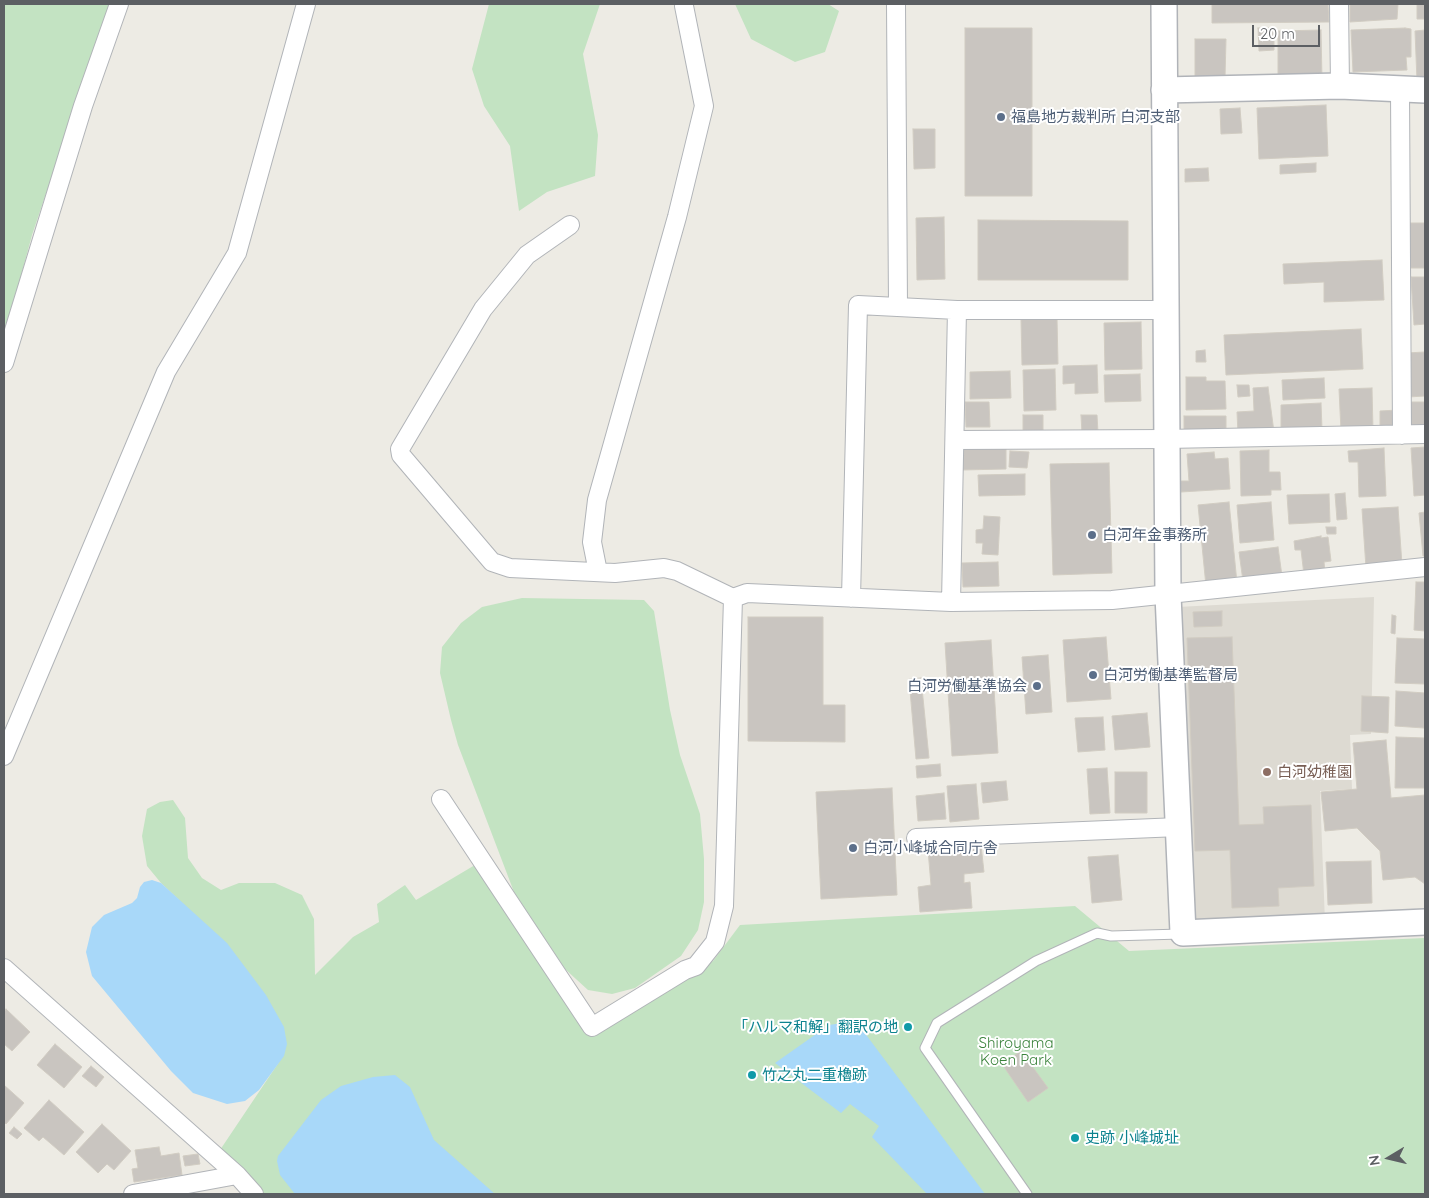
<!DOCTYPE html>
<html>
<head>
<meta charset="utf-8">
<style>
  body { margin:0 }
  #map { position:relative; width:1429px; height:1198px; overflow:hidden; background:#edebe4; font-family:Quicksand,sans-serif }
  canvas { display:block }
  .frame { position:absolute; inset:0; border:5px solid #5c5f63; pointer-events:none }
  .north { position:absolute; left:1364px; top:1133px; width:50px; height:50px; -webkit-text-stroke:4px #fff; paint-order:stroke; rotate:261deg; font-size:14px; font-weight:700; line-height:20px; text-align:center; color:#5c5f63 }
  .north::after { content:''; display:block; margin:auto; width:18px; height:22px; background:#5c5f63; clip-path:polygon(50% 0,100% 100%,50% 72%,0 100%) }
  .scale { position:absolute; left:1252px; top:25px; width:68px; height:22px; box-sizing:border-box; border:2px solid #5c5f63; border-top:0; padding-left:6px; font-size:15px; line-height:18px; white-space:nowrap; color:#5c5f63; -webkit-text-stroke:4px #fff; paint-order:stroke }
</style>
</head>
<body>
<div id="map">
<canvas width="1429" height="1198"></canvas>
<div class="frame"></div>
<div class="north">N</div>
<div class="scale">20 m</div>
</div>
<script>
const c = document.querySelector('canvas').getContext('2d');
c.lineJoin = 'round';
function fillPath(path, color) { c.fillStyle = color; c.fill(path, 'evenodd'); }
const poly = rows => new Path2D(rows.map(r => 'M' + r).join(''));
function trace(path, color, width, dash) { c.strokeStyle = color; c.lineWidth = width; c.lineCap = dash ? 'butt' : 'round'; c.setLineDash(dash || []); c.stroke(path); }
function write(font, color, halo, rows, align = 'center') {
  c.font = font + ' Quicksand,"Noto Sans JP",sans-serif'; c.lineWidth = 4; c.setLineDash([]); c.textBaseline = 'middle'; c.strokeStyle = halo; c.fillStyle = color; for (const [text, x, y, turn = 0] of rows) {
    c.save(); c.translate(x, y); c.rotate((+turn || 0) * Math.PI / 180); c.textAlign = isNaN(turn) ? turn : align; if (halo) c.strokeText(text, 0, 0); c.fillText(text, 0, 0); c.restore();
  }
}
fillPath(poly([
  [1374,597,1371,734,1350,735,1352,789,1320,791,1325,923,1189,928,1177,607]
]), '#dddad2');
fillPath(poly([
  [4,4,110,4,32,235,4,339],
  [489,4,600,4,583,54,598,135,595,176,547,192,519,211,510,146,484,106,472,69],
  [735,4,828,4,839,11,825,52,795,62,751,39],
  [522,598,644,600,654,611,670,710,680,755,700,814,704,859,704,902,698,930,681,956,635,988,612,994,588,990,565,969,514,892,458,745,451,720,440,673,442,647,461,623,482,607],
  [173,800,185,818,188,858,202,878,221,890,239,883,275,883,302,895,314,919,315,975,353,937,379,922,377,904,405,885,416,900,480,862,592,1035,713,961,740,925,1075,906,1129,951,1425,938,1425,1194,263,1194,245,1173,220,1150,279,1062,183,904,161,883,147,866,142,836,147,809,160,802]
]), '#c3e3c2');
fillPath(poly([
  [152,880,161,883,227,943,266,995,284,1027,287,1044,284,1056,259,1090,245,1101,227,1104,193,1093,171,1071,92,976,86,952,92,927,104,915,132,903,137,898,140,887,144,882],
  [842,1023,864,1032,985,1194,927,1194,872,1137,879,1126,850,1104,841,1113,775,1063,829,1025],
  [395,1075,410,1087,434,1140,495,1194,295,1194,280,1175,277,1161,278,1156,321,1100,341,1086,373,1077]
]), '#a8d8f9');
const building = poly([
  [1212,4,1328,4,1329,22,1212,23,1212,4],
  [1350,4,1398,4,1397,19,1350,22,1350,4],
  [1417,4,1425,4,1425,19,1417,19,1417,4],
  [965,28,1032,28,1032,196,965,196,965,28],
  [1258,28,1274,28,1274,50,1259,51,1258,28],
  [1405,28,1411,29,1411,57,1406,57,1407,70,1353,72,1351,30,1405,28],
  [1321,30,1322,80,1278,81,1278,31,1321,30],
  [1425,30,1425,81,1417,81,1415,31,1425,30],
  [1195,39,1226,39,1225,78,1195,77,1195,39],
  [1326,105,1328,156,1259,159,1257,108,1326,105],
  [1240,108,1242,133,1221,134,1220,109,1240,108],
  [913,129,935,129,935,168,914,169,913,129],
  [1316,163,1316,172,1280,174,1280,165,1316,163],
  [1208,168,1209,181,1185,182,1185,169,1208,168],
  [944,217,945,279,917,280,916,218,944,217],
  [978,220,1128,221,1128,280,978,280,978,220],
  [1406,223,1425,223,1425,268,1407,268,1406,223],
  [1382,260,1384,300,1324,302,1324,282,1284,284,1283,264,1382,260],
  [1411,277,1425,277,1425,324,1414,325,1411,277],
  [1057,318,1058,364,1022,365,1021,319,1057,318],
  [1141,322,1142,369,1105,370,1104,323,1141,322],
  [1361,329,1363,369,1226,375,1224,335,1361,329],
  [1205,350,1206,362,1196,362,1196,351,1205,350],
  [1425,352,1425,396,1408,397,1406,353,1425,352],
  [1097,365,1098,393,1075,394,1075,383,1063,384,1063,366,1097,365],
  [1055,369,1056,410,1024,411,1023,370,1055,369],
  [1010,371,1011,398,970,399,970,372,1010,371],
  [1140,374,1141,401,1105,402,1104,375,1140,374],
  [1186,377,1206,377,1206,381,1225,381,1226,409,1186,410,1186,377],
  [1324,378,1325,398,1283,400,1282,380,1324,378],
  [1237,385,1249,385,1250,396,1238,397,1237,385],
  [1268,387,1274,432,1238,434,1237,412,1254,411,1253,388,1268,387],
  [1372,388,1373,430,1341,431,1339,389,1372,388],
  [965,402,989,402,990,427,966,427,965,402],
  [1408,402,1425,402,1425,425,1409,426,1408,402],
  [1321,403,1322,429,1281,431,1281,405,1321,403],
  [1398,410,1398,430,1380,430,1380,411,1398,410],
  [1023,415,1043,415,1043,431,1023,432,1023,415],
  [1081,415,1097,415,1098,433,1082,434,1081,415],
  [1184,416,1226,416,1226,430,1184,431,1184,416],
  [1425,447,1425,495,1414,496,1411,448,1425,447],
  [962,448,1006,448,1006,469,962,470,962,448],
  [1384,448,1386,496,1359,497,1358,462,1349,462,1348,451,1384,448],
  [1269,450,1269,472,1280,472,1281,490,1271,490,1271,495,1241,496,1240,451,1269,450],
  [1010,451,1029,452,1027,468,1009,467,1010,451],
  [1214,452,1215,459,1228,458,1230,489,1181,492,1180,481,1189,481,1187,454,1214,452],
  [1109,463,1112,573,1053,575,1050,464,1109,463],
  [1025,474,1025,495,979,496,978,475,1025,474],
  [1345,493,1347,519,1337,520,1335,494,1345,493],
  [1329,494,1330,522,1289,524,1287,495,1329,494],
  [1229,502,1237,583,1206,586,1198,505,1229,502],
  [1271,502,1274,540,1240,543,1237,505,1271,502],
  [1398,507,1402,565,1366,568,1362,509,1398,507],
  [1425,512,1425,556,1423,556,1419,513,1425,512],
  [984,516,1000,517,998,555,982,554,983,543,976,543,976,530,983,529,984,516],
  [1326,527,1336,527,1336,534,1327,534,1326,527],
  [1321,536,1321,538,1328,537,1331,561,1324,562,1325,572,1304,575,1301,550,1295,550,1294,541,1321,536],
  [1278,547,1282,576,1243,581,1239,552,1278,547],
  [998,562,999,586,963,587,962,563,998,562],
  [1416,582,1425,582,1425,631,1414,630,1416,582],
  [1222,611,1222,626,1194,627,1193,612,1222,611],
  [1392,615,1396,616,1395,634,1391,633,1392,615],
  [748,617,823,617,823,705,845,705,845,742,748,741,748,617],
  [1106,637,1111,699,1067,702,1063,640,1106,637],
  [1232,637,1239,825,1264,824,1263,807,1311,805,1314,886,1278,888,1279,906,1232,908,1230,850,1195,851,1187,638,1232,637],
  [1397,638,1425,639,1425,684,1395,683,1397,638],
  [991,640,998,753,952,756,945,643,991,640],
  [1048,655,1052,712,1026,714,1022,657,1048,655],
  [921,678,929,758,916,759,909,679,921,678],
  [1396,691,1425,693,1424,728,1395,726,1396,691],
  [1362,696,1389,697,1388,733,1361,731,1362,696],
  [1147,713,1150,747,1115,750,1112,716,1147,713],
  [1103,717,1105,750,1078,752,1075,718,1103,717],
  [1396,737,1425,738,1425,788,1395,788,1396,737],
  [1386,740,1391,798,1425,795,1425,884,1415,877,1383,880,1380,851,1357,828,1325,831,1321,792,1357,789,1353,743,1386,740],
  [940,764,941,776,917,778,916,766,940,764],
  [1107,768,1110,813,1090,814,1087,769,1107,768],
  [1115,772,1147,772,1147,813,1115,813,1115,772],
  [1006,781,1008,800,983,803,981,783,1006,781],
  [976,784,979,819,950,822,947,786,976,784],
  [892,788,897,895,821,899,816,792,892,788],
  [944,793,946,819,918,821,916,796,944,793],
  [981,845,984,872,964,874,964,883,970,882,972,908,920,912,918,887,931,885,928,850,981,845],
  [1118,855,1122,900,1092,903,1088,857,1118,855],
  [1371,861,1372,903,1328,905,1326,862,1371,861],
  [6,1009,30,1032,12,1051,4,1044,4,1012,6,1009],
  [55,1044,82,1067,64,1088,37,1065,55,1044],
  [1021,1051,1048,1088,1028,1102,1002,1064,1021,1051],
  [91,1066,104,1077,96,1087,82,1076,91,1066],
  [4,1085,24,1103,6,1124,4,1122,4,1085],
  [49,1100,84,1132,64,1155,43,1137,39,1141,24,1128,49,1100],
  [102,1124,131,1151,114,1170,107,1164,98,1173,76,1152,102,1124],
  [14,1127,22,1134,17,1139,9,1133,14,1127],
  [159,1147,161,1156,179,1153,182,1175,134,1182,132,1169,138,1168,135,1150,159,1147],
  [198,1154,200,1164,185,1166,183,1156,198,1154]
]);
fillPath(building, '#c9c5c0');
trace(building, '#d1ccc2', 1);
const lane = poly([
  [1027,1194,925,1048,937,1023,1036,961,1097,933,1111,936,1181,934]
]);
const street = poly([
  [896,4,898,307],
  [1339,4,1340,86],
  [1400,90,1402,435],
  [570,225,527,255,483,309,400,449,401,455,492,562,510,568,615,573,664,568,677,571,733,598,747,593,951,602,1112,600,1425,567],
  [4,363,83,106,119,4],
  [955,440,1166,439,1425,434],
  [598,572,592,542,597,500,677,217,704,106,684,6],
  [851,598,858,305,957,310,1167,310],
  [951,602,957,310],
  [4,756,166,372,237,253,306,4],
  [441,799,592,1027,685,970,696,966,715,942,724,906,733,598],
  [916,838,1179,827],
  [4,968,237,1175,254,1194],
  [133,1194,237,1175]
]);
const secondary = poly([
  [1164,4,1168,595,1183,933,1425,922],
  [1164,90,1340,86,1425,90]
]);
trace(lane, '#b1b4b8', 11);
trace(street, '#b1b4b8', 20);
trace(secondary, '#b0b3b8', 28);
trace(lane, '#fff', 9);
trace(street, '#fff', 18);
trace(secondary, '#fff', 25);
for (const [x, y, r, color] of [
  [1001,117,5,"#5c6f8a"],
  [1092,535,5,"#5c6f8a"],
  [1093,675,5,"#5c6f8a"],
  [1037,686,5,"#5c6f8a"],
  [1267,772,5,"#8d6e63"],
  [853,848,5,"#5c6f8a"],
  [908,1027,5,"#0f9aa8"],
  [752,1075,5,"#0f9aa8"],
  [1075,1138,5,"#0f9aa8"]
]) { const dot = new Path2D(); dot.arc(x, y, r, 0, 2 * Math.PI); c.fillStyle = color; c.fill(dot); trace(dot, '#fff', 2); }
write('15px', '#4e5e75', '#fff', [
  ["福島地方裁判所 白河支部",1011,117],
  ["白河年金事務所",1102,535],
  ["白河労働基準監督局",1103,675],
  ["白河労働基準協会",1027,686,"right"],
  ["白河小峰城合同庁舎",863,848]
], 'left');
write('15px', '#785e54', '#fff', [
  ["白河幼稚園",1277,772]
], 'left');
write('15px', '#0d838f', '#fff', [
  ["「ハルマ和解」翻訳の地",898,1027,"right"],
  ["竹之丸二重櫓跡",762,1075],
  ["史跡 小峰城址",1085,1138]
], 'left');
write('15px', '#3b833c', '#fff', [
  ["Shiroyama",1016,1043],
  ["Koen Park",1016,1060]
]);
</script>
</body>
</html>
